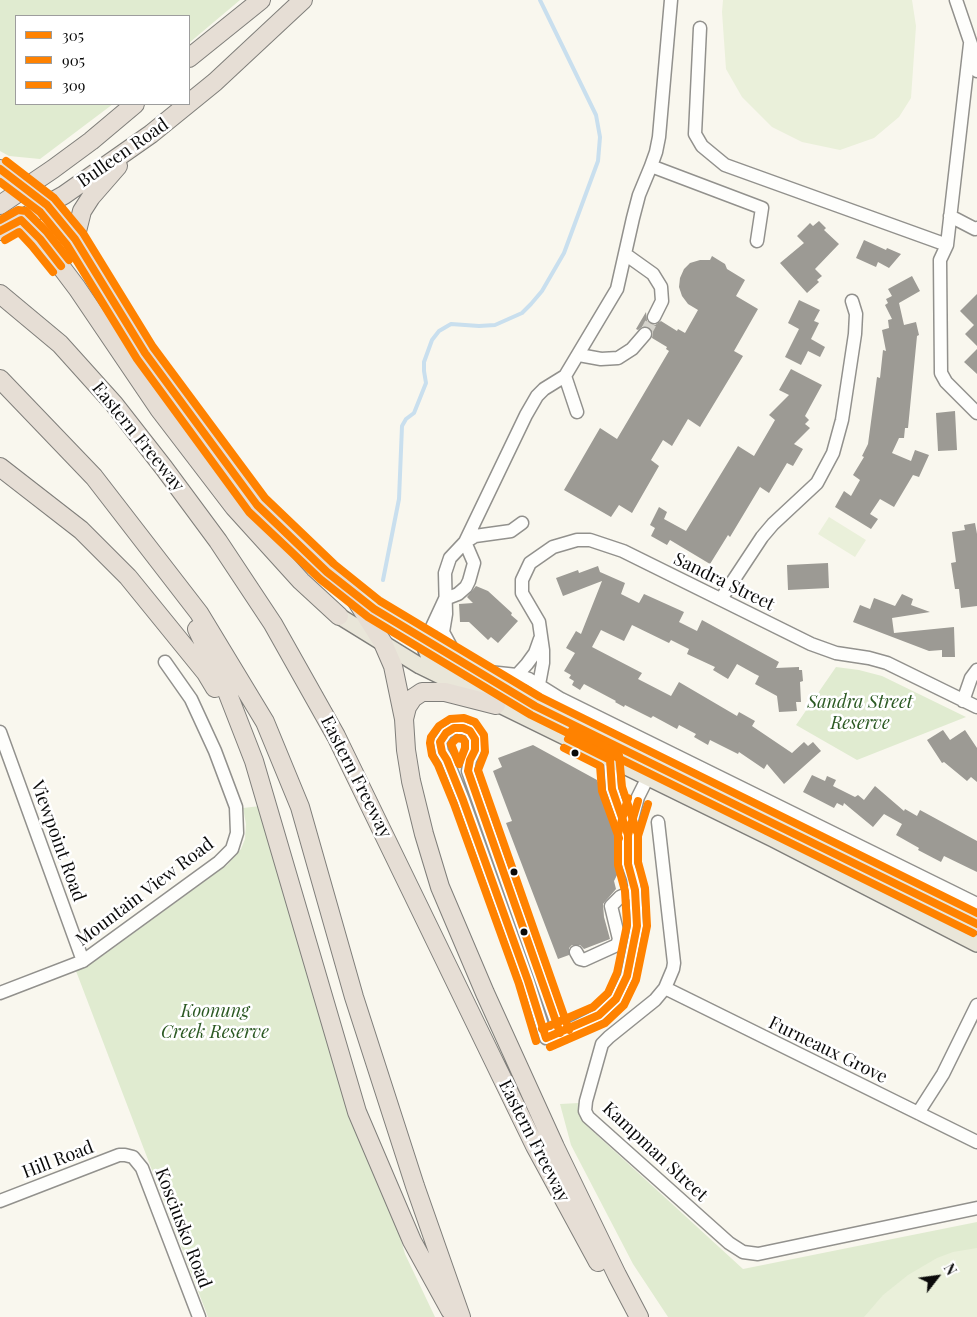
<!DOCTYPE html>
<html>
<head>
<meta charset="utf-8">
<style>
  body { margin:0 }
  #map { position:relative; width:977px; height:1317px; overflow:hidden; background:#f9f7ee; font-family:"Playfair Display",serif }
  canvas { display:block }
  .legend { position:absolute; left:15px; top:15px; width:175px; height:90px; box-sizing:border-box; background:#fff; border:1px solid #9d9d9d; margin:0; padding:6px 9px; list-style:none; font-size:15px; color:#0a0a0a }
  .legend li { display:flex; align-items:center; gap:10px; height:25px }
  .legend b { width:25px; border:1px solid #9d9d9d }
  .north { position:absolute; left:912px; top:1252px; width:50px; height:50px; -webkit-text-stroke:4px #fff; paint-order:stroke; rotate:60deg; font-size:14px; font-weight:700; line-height:20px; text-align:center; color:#0a0a0a }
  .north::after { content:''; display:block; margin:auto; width:18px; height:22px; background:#0a0a0a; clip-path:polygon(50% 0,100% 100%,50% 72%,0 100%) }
</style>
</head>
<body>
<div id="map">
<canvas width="977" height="1317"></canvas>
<ul class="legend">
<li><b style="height:6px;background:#ff8200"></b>305</li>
<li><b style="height:6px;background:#ff8200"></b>905</li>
<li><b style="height:6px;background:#ff8200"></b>309</li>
</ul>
<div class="north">N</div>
</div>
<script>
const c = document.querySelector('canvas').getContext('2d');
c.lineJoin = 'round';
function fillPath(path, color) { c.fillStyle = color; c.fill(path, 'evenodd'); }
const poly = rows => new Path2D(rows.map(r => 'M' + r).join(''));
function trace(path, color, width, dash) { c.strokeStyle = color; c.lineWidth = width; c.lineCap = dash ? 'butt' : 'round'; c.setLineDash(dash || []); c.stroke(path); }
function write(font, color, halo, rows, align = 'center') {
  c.font = font + ' "Playfair Display",serif'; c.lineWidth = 5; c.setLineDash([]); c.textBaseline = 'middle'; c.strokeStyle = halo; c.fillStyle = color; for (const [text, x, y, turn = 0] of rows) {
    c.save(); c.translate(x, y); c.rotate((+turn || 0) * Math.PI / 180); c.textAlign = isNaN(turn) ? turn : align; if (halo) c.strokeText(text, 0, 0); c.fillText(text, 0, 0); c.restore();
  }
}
fillPath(poly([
  [0,0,240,0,189,43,189,16,16,16,16,104,113,104,40,159,9,156,0,151],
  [836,667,859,670,882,676,966,717,857,760,796,725],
  [269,805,353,1073,405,1254,435,1317,208,1317,76,971,101,957,227,865,241,849,245,839,246,824,243,808],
  [579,1103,578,1110,581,1116,587,1126,743,1269,977,1222,977,1317,668,1317,633,1264,571,1145,560,1104]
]), '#e0ebd0');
fillPath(poly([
  [723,0,912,0,916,26,911,98,899,117,874,138,840,150,802,142,772,127,742,97,726,69,722,12],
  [829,517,866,540,855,557,818,534],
  [977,1248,977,1317,864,1317,883,1295,908,1275,937,1258,953,1252]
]), '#eaf0da');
trace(poly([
  [383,580,399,499,402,426,406,419,414,413,426,383,424,371,424,362,432,340,439,331,451,324,479,326,495,325,522,313,531,304,542,291,564,253,598,161,600,137,596,115,540,0]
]), '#c9dfee', 4);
fillPath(poly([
  [819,221,826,228,824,230,839,244,815,269,822,276,817,280,819,282,807,293,780,263,804,243,797,236,810,223,813,226],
  [864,240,886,250,887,248,901,254,889,268,878,262,876,267,856,258],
  [712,256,725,264,727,269,745,280,736,296,758,309,734,351,743,356,700,427,688,419,672,446,663,440,651,460,659,466,632,513,619,505,611,517,564,490,600,428,617,439,669,351,666,349,667,347,652,338,653,332,650,328,643,326,638,330,636,329,646,312,647,321,650,324,655,325,661,321,677,331,678,329,685,333,698,310,688,304,682,296,679,287,680,278,684,269,690,263,700,260,710,260],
  [912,276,920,291,899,303,904,325,916,322,919,335,917,336,908,428,905,428,904,438,899,438,892,453,911,461,915,450,929,455,919,477,913,475,894,507,880,499,870,514,878,519,871,529,835,507,844,491,851,496,860,480,853,475,864,457,862,456,868,444,877,377,880,378,883,350,886,351,882,330,889,328,888,320,892,319,885,305,888,303,886,299,892,296,888,289],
  [977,294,977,346,965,334,974,325,960,311],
  [799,300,820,310,814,321,819,323,811,339,825,347,820,357,808,351,801,365,785,357,799,329,788,323],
  [977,349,977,374,964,362],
  [791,369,822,385,805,416,809,420,805,424,810,428,794,444,803,449,793,466,787,463,769,493,760,487,730,537,728,535,710,564,670,540,667,545,651,536,655,528,650,525,659,507,667,512,664,519,686,531,738,446,754,456,775,420,769,415,789,395,779,390],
  [955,411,957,450,938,451,936,413],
  [975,523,977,534,977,606,961,608,959,589,955,589,951,563,956,562,952,532,965,530,964,525],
  [828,563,829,588,788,590,787,565],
  [598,566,600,572,625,583,621,594,639,603,644,594,684,612,679,622,697,631,702,620,779,662,776,668,799,667,799,670,802,670,803,681,800,682,801,702,796,702,797,711,779,712,777,696,755,684,759,676,755,674,737,664,728,679,713,670,715,667,687,654,689,649,671,640,669,643,632,625,624,641,601,630,592,647,642,673,638,679,671,696,679,682,737,716,739,712,755,721,752,726,792,753,804,742,808,746,813,742,821,751,784,784,767,764,764,769,739,752,738,754,710,740,708,745,694,737,696,734,679,725,677,729,653,716,651,718,625,705,624,707,615,702,616,701,584,684,580,690,572,685,574,681,569,678,571,675,564,671,575,653,566,648,576,631,581,634,602,581,563,596,556,578,578,570,579,573],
  [476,586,488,591,512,613,511,615,518,621,498,643,491,637,488,640,469,622,460,622,459,604,473,603,467,597],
  [902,594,913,599,911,605,930,612,892,618,894,633,954,627,955,657,942,657,942,650,929,651,853,622,860,605,870,609,874,598,895,606],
  [943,730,950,740,965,730,977,748,977,782,971,777,967,781,944,762,942,763,927,740],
  [533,745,597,780,612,819,620,869,614,881,616,889,603,904,604,917,610,939,584,949,580,945,572,945,569,948,569,955,558,959,506,823,512,821,493,771,502,767,498,758],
  [812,775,825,781,827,776,836,780,833,786,855,797,858,795,864,800,875,786,904,811,905,809,917,816,920,810,977,841,977,872,944,856,941,862,918,850,919,848,896,835,902,824,884,814,873,827,844,803,843,806,837,803,834,808,803,792]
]), '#9c9a94');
trace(poly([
  [645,334,654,317]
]), '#d5d3cc', 12, [12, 6]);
const minor = poly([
  [956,0,972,47,977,71],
  [700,28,695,134,702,146,725,165,947,245],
  [970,44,947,245,940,260,941,373,946,382,977,413],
  [651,166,656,152,659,137,671,0],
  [950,216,975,229,977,228],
  [625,254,653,274,661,287,662,301,654,317],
  [579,355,601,359,618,358,632,349,645,334],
  [577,412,565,376,617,289,633,218,639,195,651,166,762,208,757,241],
  [721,599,762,537,773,524,817,483,833,453,842,420,855,334,856,314,852,301],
  [426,640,445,599,458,594,466,587,469,581,474,563,465,542,526,415,537,396,544,389,565,376],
  [457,658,443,632,446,614,445,573,450,558,465,542,475,536,511,531,522,523],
  [479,671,517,675,529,679,561,699,977,904],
  [517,675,527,664,535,653,540,639],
  [963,701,971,678,977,670],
  [535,706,543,663,543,650,539,622,522,593,522,580,530,563,553,547,577,540,590,540,623,551,811,644,836,653,869,658,887,663,977,707],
  [0,732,83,961],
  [610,760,612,789,628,835],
  [658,822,674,963,673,969,665,988,655,1000,609,1037,602,1044,586,1101,585,1111,588,1117,729,1243,743,1252,758,1254,977,1208],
  [576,952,580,959,584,960,617,945,619,939,611,906,620,897,635,890],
  [665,988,977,1142],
  [0,993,83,961,219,862,232,849,237,833,236,807,215,751,191,699,165,662],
  [560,1033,468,771,470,760,475,750,475,739,470,731,463,728,454,728,446,733,440,742,442,752,447,760,463,800,528,981,546,1038,560,1033,575,1027,599,1015,616,999,627,976,637,926,635,890,633,878,628,864,628,835,638,797,652,769],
  [918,1113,943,1074,977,1005],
  [0,1201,119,1155,125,1155,133,1157,142,1168,199,1317]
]);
const major = poly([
  [355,595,374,609,457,658,535,706,977,924],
  [339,616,420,666,773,839,977,944],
  [426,640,426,650,428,655,457,676]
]);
const highway = poly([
  [189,58,261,0],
  [0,169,47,205,75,239,145,353,257,505,327,572,351,592,383,643,393,666,404,719,406,750,411,781,424,834,440,887,485,993,555,1147,617,1275,639,1317],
  [0,205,53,169,91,141,135,104],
  [21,220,40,239,77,288,159,409,234,507,301,581,339,616],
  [0,231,64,195,151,134,215,82,303,0],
  [75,239,82,211,91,197,118,166],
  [0,294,60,344,114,404,164,468,218,541,273,624,336,736,535,1146,598,1262],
  [0,379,94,477,199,613,265,722,300,807,354,997,415,1186,461,1317],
  [0,467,81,530,128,577,206,673,215,688],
  [197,629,226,689,254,761,357,1112,412,1241,450,1310],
  [404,719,407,707,413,698,422,692,445,692,496,705]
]);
trace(minor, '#92918d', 15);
trace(major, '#7f7e7a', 18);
trace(highway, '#7f7e7a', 20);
trace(minor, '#fefefc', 12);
trace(major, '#e9e6d9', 15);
trace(highway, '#e6ded5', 18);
trace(poly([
  [0,169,47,205,75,239,145,353,257,505,327,572,374,609,535,706,977,924],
  [0,231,21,220,40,239,61,266],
  [568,739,610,760,612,789,628,835],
  [546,1038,528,981,463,800,447,760,442,752,440,742,446,733,454,728,463,728,470,731,475,739,475,750,470,760,468,771,560,1033],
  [546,1038,599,1015,616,999,627,976,637,926,635,890,628,864,628,835,638,801]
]), '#ff8200', 8);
trace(poly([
  [0,182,40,212,67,245,137,359,249,512,320,579,368,617,531,715,973,933],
  [5,240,19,232,32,246,53,272],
  [457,738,463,739,465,742,465,748,459,764,451,744,457,738],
  [564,748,600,766,602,791,619,838],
  [550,1047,605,1023,624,1005,636,980,647,926,645,888,638,862,638,836,648,804]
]), '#ff8200', 8);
trace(poly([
  [6,161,54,198,83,233,153,347,265,498,334,564,380,601,540,697,977,913],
  [0,220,18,210,26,211,47,232,69,260],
  [572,730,614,751,619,755,622,787,637,832],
  [542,1029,593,1007,608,993,617,973,627,925,625,891,618,865,618,834,628,798],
  [536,1041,519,984,454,804,438,765,432,755,430,743,431,737,439,726,450,719,464,718,475,722,484,735,485,752,478,770,569,1030]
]), '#ff8200', 8);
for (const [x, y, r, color] of [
  [575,753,4.5,"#0a0a0a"],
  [514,872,4.5,"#0a0a0a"],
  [524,932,4.5,"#0a0a0a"]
]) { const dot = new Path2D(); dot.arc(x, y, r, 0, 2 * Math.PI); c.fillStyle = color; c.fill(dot); trace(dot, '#fff', 2); }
write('18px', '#0a0a0a', '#fff', [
  ["Bulleen Road",123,153,-35],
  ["Eastern Freeway",138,437,51],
  ["Sandra Street",724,582,26],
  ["Eastern Freeway",356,777,63],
  ["Viewpoint Road",58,841,70],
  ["Mountain View Road",145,892,-37],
  ["Furneaux Grove",828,1050,26],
  ["Eastern Freeway",534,1141,63],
  ["Kampman Street",655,1152,43],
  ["Hill Road",58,1160,-21],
  ["Kosciusko Road",183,1228,69]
]);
write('italic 18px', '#2b5923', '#fff', [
  ["Sandra Street",860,702],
  ["Reserve",860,723],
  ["Koonung",215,1011],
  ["Creek Reserve",215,1032]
]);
</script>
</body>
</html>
